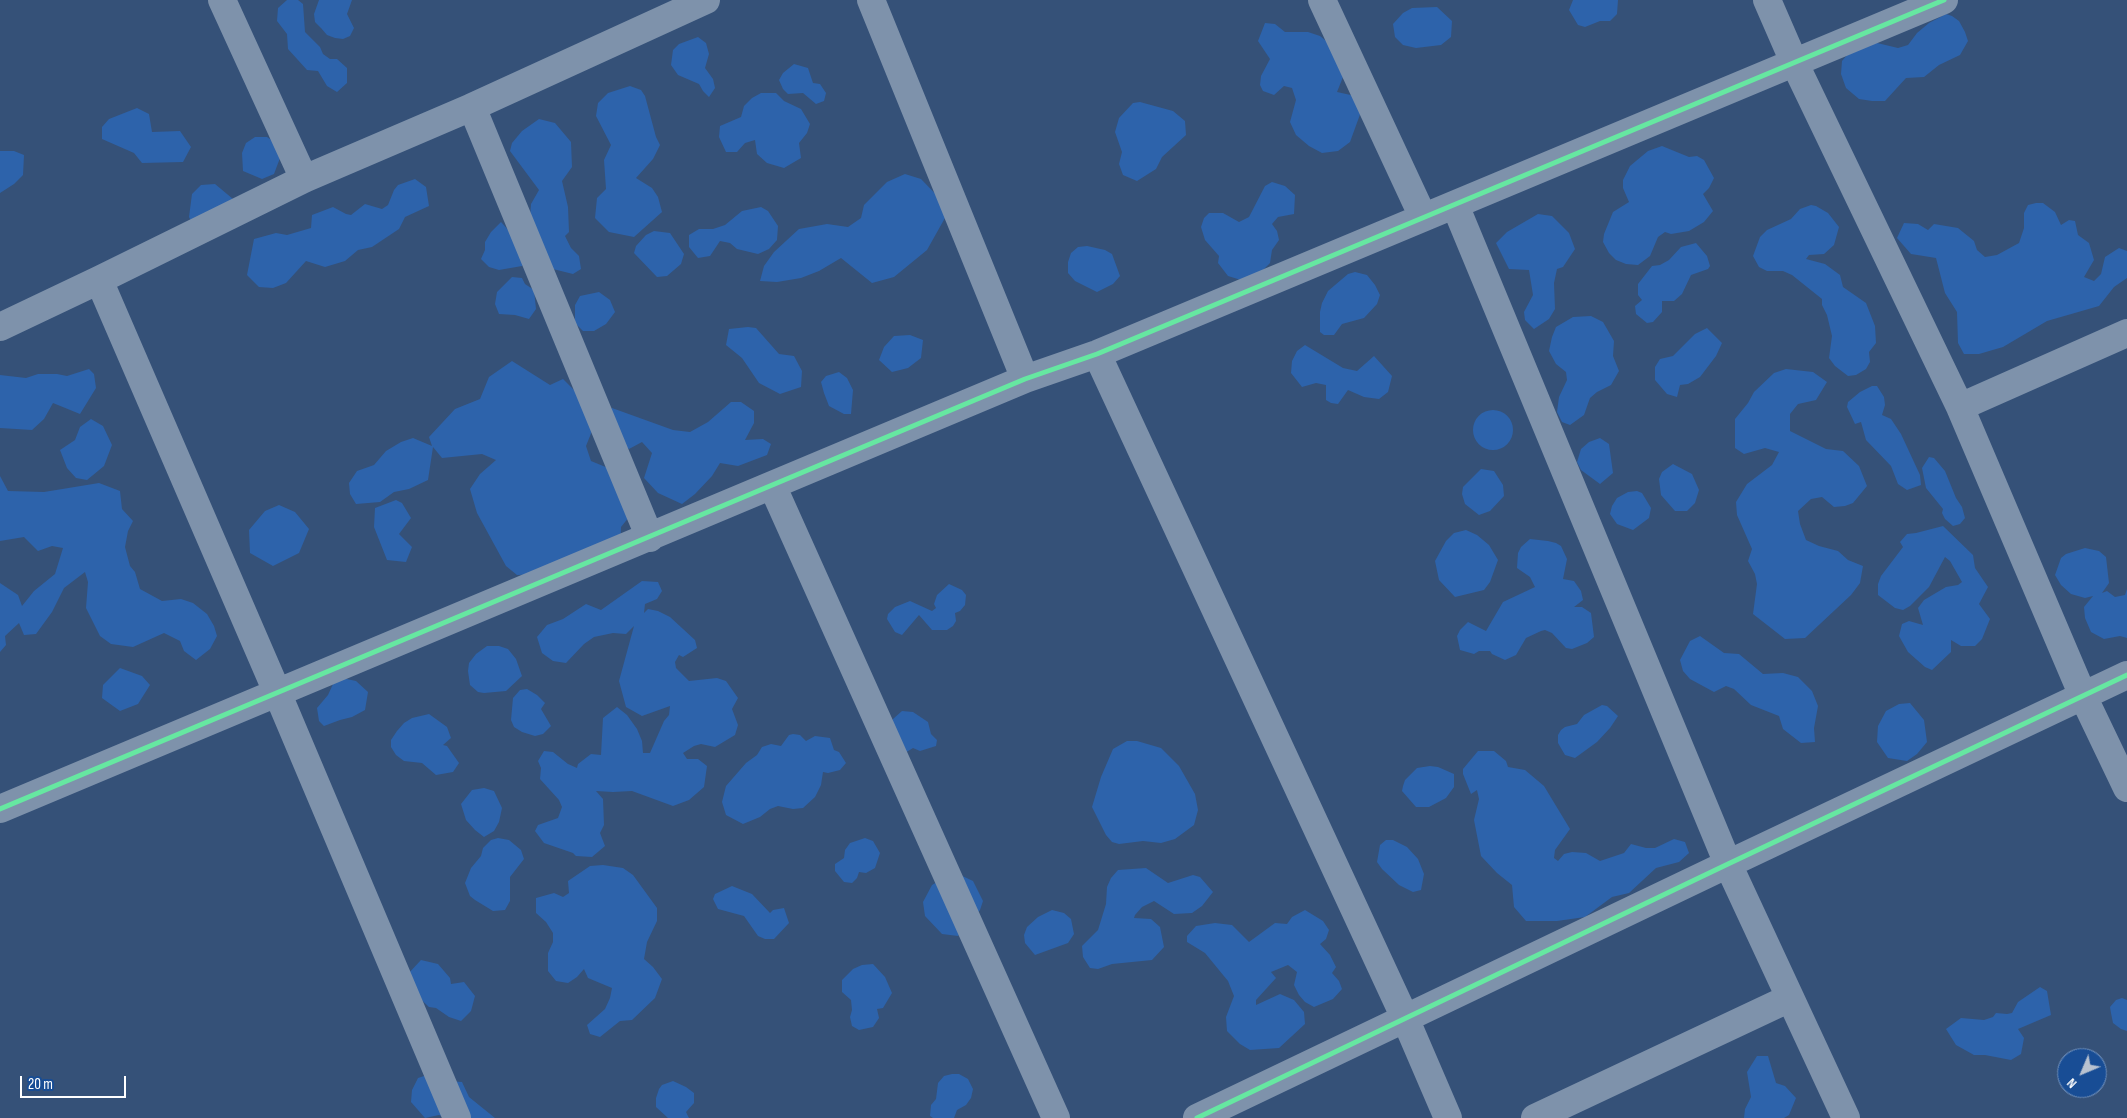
<!DOCTYPE html>
<html>
<head>
<meta charset="utf-8">
<style>
  body { margin:0 }
  #map { position:relative; width:2127px; height:1118px; overflow:hidden; background:#355178; font-family:"Sofia Sans Condensed",sans-serif }
  canvas { display:block }
  .north { position:absolute; left:2057px; top:1048px; width:50px; height:50px; box-sizing:border-box; background:#184d95; border:1px solid #7494bf; border-radius:50%; rotate:225deg; font-size:14px; font-weight:700; line-height:20px; text-align:center; color:#fff }
  .north::after { content:''; display:block; margin:auto; width:18px; height:22px; background:#b8c2d0; clip-path:polygon(50% 0,100% 100%,50% 72%,0 100%) }
  .scale { position:absolute; left:20px; top:1076px; width:106px; height:22px; box-sizing:border-box; border:2px solid #fff; border-top:0; padding-left:6px; font-size:15px; line-height:18px; white-space:nowrap; color:#fff; -webkit-text-stroke:4px #184d95; paint-order:stroke }
</style>
</head>
<body>
<div id="map">
<canvas width="2127" height="1118"></canvas>
<div class="north">N</div>
<div class="scale">20 m</div>
</div>
<script>
const c = document.querySelector('canvas').getContext('2d');
c.lineJoin = 'round';
function fillPath(path, color) { c.fillStyle = color; c.fill(path, 'evenodd'); }
const poly = rows => new Path2D(rows.map(r => 'M' + r).join(''));
function trace(path, color, width, dash) { c.strokeStyle = color; c.lineWidth = width; c.lineCap = dash ? 'butt' : 'round'; c.setLineDash(dash || []); c.stroke(path); }
fillPath(poly([
  [287,0,298,0,303,4,305,32,320,47,323,54,330,59,337,59,347,68,347,83,337,92,327,86,318,71,307,70,288,49,287,34,277,21,278,8],
  [319,0,352,0,347,14,354,28,350,36,343,39,335,38,327,35,321,28,315,22,314,14],
  [1573,0,1618,0,1617,14,1610,21,1600,21,1585,27,1578,25,1569,10],
  [1437,7,1452,21,1451,37,1441,45,1416,48,1403,45,1395,37,1393,24,1403,13,1412,8],
  [1946,14,1952,16,1959,21,1965,32,1968,41,1960,55,1939,65,1924,77,1906,78,1885,101,1872,101,1859,99,1846,88,1841,74,1842,61,1853,48,1873,42,1898,48,1908,45,1917,33,1929,23],
  [1265,23,1275,24,1285,32,1308,32,1320,36,1335,48,1343,77,1337,92,1355,96,1362,109,1350,142,1338,151,1322,153,1309,146,1296,135,1290,122,1296,100,1292,88,1284,86,1274,95,1263,91,1260,85,1261,76,1270,59,1258,41],
  [698,37,706,43,709,54,705,68,713,79,715,88,709,97,703,91,699,84,678,75,671,65,673,50,679,44],
  [794,64,808,68,813,83,820,84,826,93,824,101,816,104,803,93,788,94,783,89,779,80,783,73],
  [630,86,641,90,645,96,656,137,660,145,653,159,636,178,652,188,658,197,662,212,634,237,609,232,595,218,597,198,606,189,604,160,611,145,596,116,598,103,608,93],
  [761,93,776,93,784,101,801,109,810,124,807,133,799,143,801,158,784,168,767,163,757,154,755,140,745,143,737,152,726,152,719,137,720,126,741,117,744,106,752,98],
  [1140,102,1173,111,1185,121,1186,135,1162,157,1156,169,1137,181,1123,175,1119,164,1122,152,1115,132,1119,118,1133,103],
  [137,108,149,114,152,132,180,131,191,147,183,162,142,163,134,153,102,139,102,127,109,119],
  [539,119,555,123,571,142,572,167,562,181,568,207,569,232,565,236,571,248,579,256,581,269,573,274,549,268,530,218,531,204,539,190,510,151,512,143,522,131],
  [255,137,267,137,282,147,280,158,274,174,262,179,243,171,242,153,246,143],
  [1662,146,1689,157,1697,156,1704,160,1714,178,1709,188,1703,194,1713,211,1704,222,1689,231,1671,234,1665,232,1658,237,1650,256,1638,265,1626,264,1616,260,1609,253,1603,242,1604,234,1613,212,1629,202,1623,188,1623,180,1630,166,1648,151],
  [0,151,14,151,24,155,23,175,14,184,0,193],
  [905,174,921,179,950,209,927,250,894,277,872,283,841,258,819,271,801,278,777,282,760,281,764,266,774,252,799,229,827,224,848,227,861,218,864,205,887,182],
  [415,179,426,187,429,206,405,217,399,229,372,247,358,250,345,261,325,267,306,261,286,283,273,288,259,287,247,275,254,239,276,233,287,235,311,228,312,215,333,207,346,214,351,215,365,204,382,209,388,205,394,190,398,185],
  [1272,182,1285,186,1295,195,1294,214,1278,217,1272,224,1277,231,1279,240,1272,250,1270,263,1260,273,1241,280,1228,276,1218,263,1219,256,1205,240,1201,227,1204,218,1209,213,1223,213,1239,222,1249,217,1265,186],
  [215,184,233,199,195,229,189,217,192,194,201,185],
  [2036,203,2043,203,2055,212,2061,225,2069,220,2075,221,2078,235,2089,243,2094,260,2084,277,2094,281,2101,274,2105,257,2119,248,2127,251,2127,278,2114,287,2099,306,2047,321,2003,347,1979,354,1964,354,1958,343,1957,312,1945,293,1936,258,1911,254,1897,238,1904,223,1918,224,1928,230,1934,224,1958,228,1974,241,1977,250,1985,257,1997,255,2019,243,2024,228,2024,213,2028,205],
  [1811,205,1816,206,1828,213,1839,227,1834,245,1824,254,1809,255,1806,259,1825,264,1840,275,1843,287,1866,303,1875,326,1876,343,1869,352,1870,362,1866,369,1856,375,1848,376,1835,366,1829,358,1832,336,1827,315,1822,305,1822,299,1792,275,1783,271,1767,271,1759,267,1753,256,1760,237,1767,230,1791,219,1800,209],
  [761,207,768,211,778,226,777,240,769,249,758,254,737,249,730,243,720,241,710,256,698,258,689,247,689,235,699,229,713,229,725,225,742,211],
  [1538,214,1552,216,1569,233,1575,249,1563,267,1557,269,1554,283,1555,309,1549,319,1534,329,1525,320,1524,312,1533,295,1529,270,1509,269,1496,243,1507,232],
  [501,222,511,233,527,256,522,266,499,270,489,267,481,259,485,250,485,242,491,232],
  [654,231,670,233,684,254,681,264,667,276,657,277,634,253,636,246,646,235],
  [1696,243,1707,256,1710,266,1708,269,1691,275,1682,294,1674,301,1662,301,1662,312,1653,322,1647,323,1636,314,1635,306,1642,300,1638,295,1638,284,1652,266,1660,265,1669,260,1681,247],
  [1087,246,1105,250,1112,254,1120,276,1113,284,1097,292,1075,281,1068,273,1068,262,1071,253,1078,247],
  [1355,272,1367,275,1375,285,1380,295,1377,304,1364,318,1342,324,1334,335,1324,335,1320,332,1320,312,1322,303,1328,291,1348,274],
  [512,277,522,278,525,284,534,290,536,309,529,319,515,315,499,314,495,304,497,292],
  [599,292,610,300,615,312,606,324,594,331,583,331,575,323,575,305,580,296],
  [1591,316,1603,322,1614,341,1613,356,1619,371,1611,385,1597,392,1590,398,1584,415,1570,425,1562,422,1557,412,1559,397,1567,380,1566,372,1556,364,1549,351,1552,337,1556,327,1573,317],
  [748,327,756,328,779,354,794,356,802,371,801,387,780,394,759,383,742,358,726,345,729,329],
  [1707,328,1722,343,1716,356,1700,377,1688,384,1680,385,1677,397,1667,394,1655,380,1655,367,1660,359,1673,356,1695,334],
  [910,335,923,340,921,358,908,368,892,372,879,360,884,347,894,336],
  [1305,345,1343,368,1357,371,1374,356,1392,376,1388,392,1379,399,1364,397,1348,390,1338,404,1331,403,1326,400,1326,385,1316,383,1302,387,1291,373,1292,361,1297,351],
  [512,361,550,385,563,379,585,401,592,431,586,446,591,461,608,468,633,512,621,527,620,552,541,574,517,575,506,566,477,513,470,489,480,474,496,460,482,454,442,458,433,447,428,480,409,489,394,492,380,502,356,504,350,494,349,483,357,471,374,465,386,451,401,442,413,438,432,446,429,437,455,409,480,399,489,377],
  [89,369,94,374,96,388,80,414,53,403,44,419,32,430,0,428,0,375,26,378,38,374,57,374,67,376],
  [1786,369,1813,372,1827,382,1816,400,1798,404,1790,414,1790,431,1826,449,1843,451,1859,466,1867,486,1853,503,1845,506,1834,507,1822,497,1811,499,1798,511,1800,524,1806,540,1819,546,1838,551,1848,560,1863,566,1860,583,1851,595,1805,638,1785,639,1753,614,1757,584,1755,574,1748,561,1752,549,1737,515,1736,502,1747,484,1772,465,1779,452,1765,448,1744,454,1735,448,1735,419,1748,403,1754,392,1774,373],
  [839,372,847,378,853,390,851,414,844,414,829,406,824,393,821,382,826,376],
  [1872,386,1877,386,1884,397,1885,405,1882,415,1891,419,1901,434,1920,475,1921,485,1907,490,1898,484,1891,466,1866,440,1861,422,1855,424,1847,407,1848,402,1860,392],
  [731,402,741,402,754,411,754,423,745,440,763,439,771,444,767,455,738,466,720,463,712,476,695,494,682,504,658,493,644,478,652,453,642,442,629,449,614,439,605,425,612,408,673,430,690,432,708,422],
  '1473 430a20 20 0 1 1 40 0a20 20 0 1 1-40 0Z',
  [91,419,103,426,112,445,104,466,87,480,76,478,67,468,60,450,75,440,80,427],
  [1600,438,1609,444,1613,473,1600,484,1581,470,1577,462,1581,449,1589,442],
  [1929,457,1934,458,1945,471,1956,498,1962,507,1965,518,1960,524,1953,526,1945,519,1942,513,1943,509,1926,488,1922,468],
  [1673,464,1692,474,1699,490,1695,503,1687,511,1675,511,1661,495,1659,479,1662,472],
  [1481,469,1494,471,1503,485,1504,496,1490,511,1479,515,1465,504,1462,494,1463,487],
  [0,476,8,491,44,492,99,483,120,491,122,509,133,521,128,531,125,547,130,566,135,572,140,589,162,601,181,599,193,603,207,614,214,626,217,636,210,649,196,660,184,651,180,641,164,633,133,647,111,644,100,636,86,608,88,582,85,572,64,588,52,612,36,634,24,635,19,623,5,636,6,645,0,652,0,583,18,595,22,606,34,591,55,574,63,548,52,546,38,551,24,537,0,541],
  [1637,491,1642,493,1651,508,1649,518,1633,530,1617,524,1610,514,1612,506,1617,498,1628,492],
  [396,500,402,503,411,518,399,534,412,547,406,562,387,560,374,527,375,508],
  [279,505,295,512,309,529,299,553,273,566,250,553,249,530,265,511],
  [1943,526,1973,555,1975,568,1988,587,1979,604,1990,619,1982,639,1975,646,1961,646,1951,640,1951,652,1932,670,1925,667,1908,652,1899,636,1902,624,1909,621,1923,625,1918,608,1924,600,1946,587,1958,585,1962,582,1950,561,1945,557,1929,587,1910,606,1903,610,1895,608,1878,595,1878,584,1881,576,1903,547,1900,542,1907,534,1916,533],
  [1466,530,1477,535,1489,545,1498,560,1490,582,1484,590,1455,597,1439,580,1435,561,1446,541,1454,533],
  [1530,539,1548,541,1556,543,1561,546,1567,559,1563,579,1574,581,1581,591,1583,600,1574,607,1582,607,1591,613,1594,637,1587,643,1572,649,1566,648,1552,633,1545,630,1541,631,1526,638,1516,655,1505,660,1492,654,1490,651,1479,651,1474,654,1460,650,1457,636,1460,630,1468,622,1486,631,1503,602,1535,587,1530,577,1517,568,1518,553,1521,547],
  [2085,548,2099,551,2106,557,2109,583,2102,593,2107,591,2115,597,2125,595,2127,589,2127,638,2120,636,2104,639,2091,632,2085,618,2084,607,2093,596,2085,598,2071,594,2061,585,2055,575,2061,558,2066,554],
  [642,581,658,582,662,591,657,599,645,604,644,613,648,609,658,611,670,617,695,640,697,648,683,657,679,655,675,662,676,668,689,681,717,678,726,681,738,698,732,709,738,725,735,735,715,747,701,744,694,746,683,753,687,759,698,759,707,766,704,787,689,800,673,806,632,791,613,792,596,791,603,799,604,825,600,833,605,846,592,857,576,856,573,853,544,843,535,831,538,825,558,818,562,807,559,800,540,779,541,768,538,761,544,751,553,752,568,764,577,768,578,764,591,754,601,755,603,718,617,707,627,715,637,729,642,741,643,753,650,753,664,721,669,715,670,706,642,716,626,707,619,681,634,626,626,634,613,633,594,637,584,644,566,663,553,661,542,653,537,637,547,625,563,619,586,604,601,610],
  [949,584,962,590,966,595,965,605,960,611,955,613,956,621,953,626,947,630,932,630,919,615,902,635,895,632,887,619,888,614,895,607,910,601,932,611,936,608,934,604,937,595],
  [1700,636,1724,653,1739,654,1763,674,1783,673,1798,677,1812,691,1818,706,1814,728,1815,742,1801,743,1783,729,1779,716,1751,705,1734,689,1726,686,1714,692,1690,679,1683,671,1680,660,1690,641],
  [487,646,499,646,508,649,516,659,522,676,506,691,484,693,478,692,470,685,468,671,469,663,476,654],
  [120,668,142,676,150,685,138,704,120,711,102,698,103,685],
  [342,678,356,681,368,692,365,710,352,717,340,720,324,726,319,721,317,708,328,695,333,684],
  [527,689,537,695,545,703,541,709,551,726,543,734,535,736,522,732,514,727,511,720,513,698,520,690],
  [1910,703,1924,720,1927,742,1917,754,1907,761,1888,758,1877,742,1878,726,1886,711,1899,704],
  [1602,705,1607,706,1618,716,1610,728,1597,742,1575,758,1565,755,1558,743,1558,735,1561,730,1565,727,1577,724,1584,715],
  [902,711,913,712,928,722,931,734,937,740,936,746,920,751,913,748,905,753,890,729,893,719],
  [429,714,447,727,451,738,443,745,447,746,459,763,453,772,436,775,422,763,404,761,396,755,391,747,391,740,397,731,404,723,412,718],
  [793,734,800,735,806,741,815,736,830,738,834,750,839,752,846,763,840,770,828,773,823,772,821,785,815,797,803,808,793,809,778,806,770,809,760,817,743,824,726,815,722,802,726,786,746,763,757,755,762,747,771,744,781,746,789,735],
  [1127,741,1137,741,1161,748,1179,766,1195,794,1198,810,1194,825,1175,839,1161,843,1143,841,1119,844,1112,842,1106,835,1092,807,1101,777,1113,749],
  [1478,751,1494,751,1506,761,1508,767,1525,770,1544,786,1570,829,1555,850,1554,858,1558,861,1564,854,1572,852,1586,853,1600,861,1624,853,1631,844,1646,848,1655,848,1674,839,1685,842,1689,853,1679,862,1656,868,1629,893,1612,897,1585,917,1557,921,1526,921,1514,907,1512,885,1497,873,1481,856,1474,820,1479,799,1477,790,1471,794,1463,774,1463,769],
  [1430,766,1438,767,1454,774,1454,787,1446,798,1429,807,1416,807,1402,791,1403,786,1405,780,1417,768],
  [484,788,494,791,502,808,499,822,494,831,484,837,475,830,466,820,461,804,472,790],
  [498,838,509,840,521,850,524,859,510,877,510,901,505,910,493,911,475,900,470,896,465,883,471,868,481,856,483,848,491,840],
  [865,838,873,841,880,853,875,868,866,873,859,872,857,878,852,883,844,882,835,871,835,864,844,858,845,850,850,843],
  [1386,840,1393,840,1407,847,1418,859,1424,874,1421,890,1413,892,1399,885,1382,869,1377,862,1380,845],
  [603,865,623,868,633,875,657,908,657,921,647,942,644,959,653,967,662,979,655,998,632,1020,620,1021,600,1037,590,1034,587,1025,605,1009,610,998,612,988,588,978,584,969,577,977,568,983,556,981,548,971,548,953,553,942,553,933,546,922,536,913,536,898,554,893,563,897,569,893,568,881,590,866],
  [1146,868,1168,883,1193,875,1200,877,1213,892,1202,906,1192,913,1174,914,1154,901,1142,907,1135,915,1134,918,1151,919,1160,927,1164,947,1152,960,1112,964,1098,969,1090,968,1083,957,1082,946,1098,930,1106,904,1107,887,1111,878,1118,870],
  [954,872,973,881,983,901,980,910,958,936,942,934,925,916,923,902,932,885],
  [732,886,752,894,770,913,773,910,784,908,789,923,774,939,765,939,758,936,744,916,718,909,713,899,715,894],
  [1052,910,1064,913,1071,919,1074,934,1068,943,1035,955,1025,943,1024,935,1027,927,1038,917],
  [1305,910,1323,921,1329,930,1326,939,1320,944,1330,955,1336,967,1332,973,1339,981,1342,989,1333,999,1314,1007,1305,1002,1299,995,1294,985,1297,972,1288,965,1271,972,1276,978,1256,1000,1256,1005,1280,994,1294,1000,1304,1012,1305,1024,1279,1048,1250,1050,1240,1044,1227,1031,1226,1017,1234,996,1228,981,1205,953,1187,942,1187,936,1196,926,1215,923,1232,925,1249,942,1275,923,1287,924,1292,917],
  [421,960,438,964,450,978,451,984,464,982,475,996,471,1011,461,1021,449,1017,436,1008,429,1007,415,994,407,975],
  [873,964,885,977,892,993,883,1008,877,1009,879,1018,873,1027,859,1030,852,1026,850,1017,852,1010,851,1000,842,992,842,980,853,969,862,965],
  [2040,987,2047,991,2051,1015,2018,1029,2024,1038,2021,1054,2011,1060,1985,1055,1974,1055,1956,1045,1946,1029,1961,1018,1984,1020,1993,1017,1996,1013,2007,1014,2012,1013,2018,1002],
  [2122,998,2127,1000,2127,1031,2121,1029,2113,1023,2111,1013,2110,1007,2116,1000],
  [1757,1056,1768,1056,1776,1083,1785,1086,1796,1098,1789,1115,1784,1118,1744,1118,1745,1109,1751,1097,1747,1072],
  [436,1072,448,1081,462,1082,469,1097,495,1118,449,1118,439,1115,425,1118,411,1102,412,1090,418,1078],
  [952,1074,959,1074,968,1079,973,1089,971,1098,966,1105,957,1110,954,1118,933,1118,930,1116,931,1105,936,1099,938,1083,944,1076],
  [673,1081,686,1087,694,1093,694,1103,686,1112,689,1118,668,1118,656,1107,656,1098,659,1089,662,1085]
]), '#2d63ab');
trace(poly([
  [222,0,304,179],
  [871,0,1025,379],
  [1322,0,1423,217],
  [1767,0,1794,62,1960,407,2083,696,2127,788],
  [472,107,650,538],
  [1455,205,1728,864,1846,1118],
  [99,280,277,692,457,1118],
  [0,327,99,280,304,179,472,107,706,0],
  [1097,354,1405,1018,1448,1118],
  [1960,407,2127,333],
  [772,485,1056,1118],
  [0,809,1025,379,1097,354,1944,0],
  [1197,1118,1728,864,2127,675],
  [1535,1118,1790,998]
]), '#7e92ab', 28);
trace(poly([
  [0,809,1025,379,1097,354,1944,0],
  [1197,1118,1728,864,2127,675]
]), '#66e7a1', 5);
</script>
</body>
</html>
